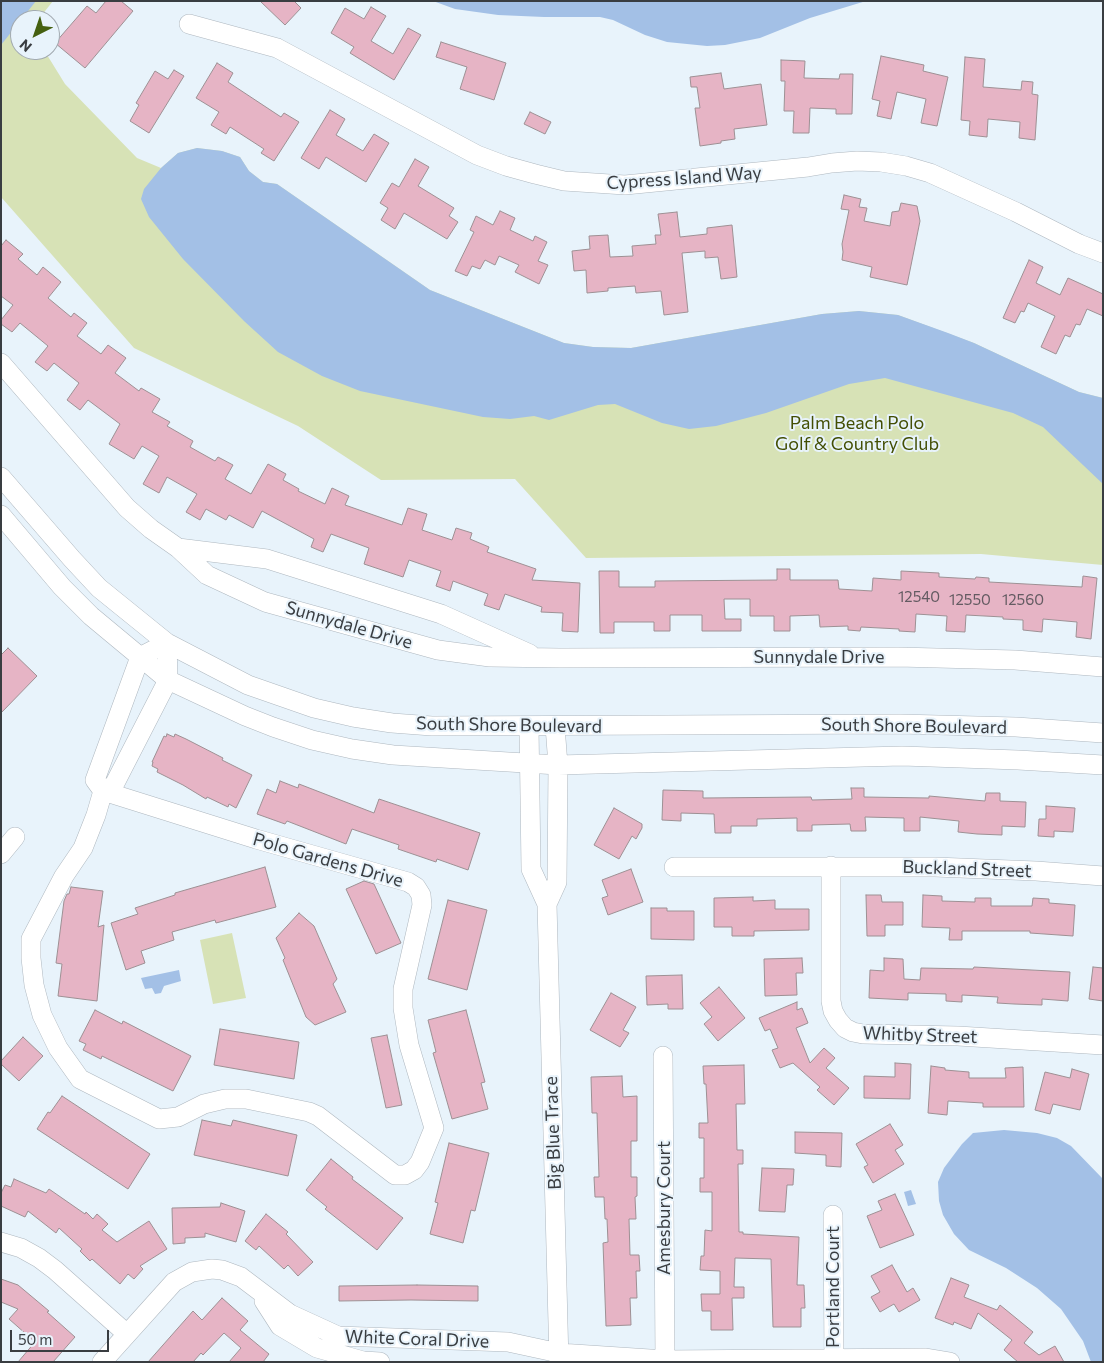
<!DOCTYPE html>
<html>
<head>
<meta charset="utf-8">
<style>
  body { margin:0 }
  #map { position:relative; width:1104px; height:1363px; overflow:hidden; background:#e8f3fb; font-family:Commissioner,sans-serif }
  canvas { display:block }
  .frame { position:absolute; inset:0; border:2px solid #393d41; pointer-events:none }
  .north { position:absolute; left:10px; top:10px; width:50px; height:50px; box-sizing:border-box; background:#e8f3fb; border:1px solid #a2aab1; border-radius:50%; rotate:221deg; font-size:14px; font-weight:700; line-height:20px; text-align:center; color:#393d41 }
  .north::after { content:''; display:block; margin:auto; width:18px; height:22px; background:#456010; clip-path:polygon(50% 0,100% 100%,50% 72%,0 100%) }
  .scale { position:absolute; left:10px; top:1330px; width:99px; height:22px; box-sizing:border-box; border:2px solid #393d41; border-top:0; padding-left:6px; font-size:15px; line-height:18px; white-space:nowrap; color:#393d41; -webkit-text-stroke:4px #e8f3fb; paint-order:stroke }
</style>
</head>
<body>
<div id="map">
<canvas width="1104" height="1363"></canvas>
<div class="frame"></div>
<div class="north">N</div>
<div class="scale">50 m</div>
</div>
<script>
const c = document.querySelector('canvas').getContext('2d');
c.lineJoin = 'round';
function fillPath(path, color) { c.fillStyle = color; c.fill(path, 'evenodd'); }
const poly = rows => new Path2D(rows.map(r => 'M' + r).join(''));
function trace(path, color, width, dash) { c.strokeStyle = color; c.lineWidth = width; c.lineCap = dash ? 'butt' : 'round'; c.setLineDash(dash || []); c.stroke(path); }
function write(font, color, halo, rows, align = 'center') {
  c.font = font + ' Commissioner,sans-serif'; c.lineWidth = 4; c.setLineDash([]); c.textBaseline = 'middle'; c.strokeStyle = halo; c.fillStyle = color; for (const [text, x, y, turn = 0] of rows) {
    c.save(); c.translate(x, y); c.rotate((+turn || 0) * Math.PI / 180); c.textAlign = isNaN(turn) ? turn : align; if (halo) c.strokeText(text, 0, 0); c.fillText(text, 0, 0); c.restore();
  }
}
fillPath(poly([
  [1,1,53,1,38,20,20,20,20,50,44,50,65,84,137,158,161,168,178,153,197,148,222,151,240,157,249,171,263,182,277,184,430,290,564,343,593,347,631,348,822,314,859,311,898,315,974,343,1079,392,1103,398,1103,565,981,554,586,558,515,479,381,480,298,426,134,348,1,197],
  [232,933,246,998,213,1004,200,940]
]), '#d7e2b6');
fillPath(poly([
  [1,1,36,1,1,45],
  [433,1,866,1,810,18,760,38,725,45,707,46,667,42,645,35,613,20,600,17,544,17,498,15,455,9],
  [197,148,222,151,240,157,249,171,263,182,277,184,430,290,564,343,593,347,631,348,822,314,859,311,898,315,948,333,974,343,1079,392,1103,398,1103,484,1043,427,1013,413,885,378,849,384,766,413,716,426,689,429,662,423,615,404,598,405,549,420,534,416,510,419,483,417,360,391,322,376,278,352,244,321,183,259,149,217,141,199,144,189,161,168,178,153],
  [179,970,181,981,164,986,161,993,155,994,152,988,145,989,141,978],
  [1004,1130,1037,1133,1057,1138,1071,1146,1103,1179,1103,1362,1091,1362,1083,1341,1061,1309,1037,1288,1006,1268,969,1250,954,1234,943,1215,939,1201,938,1182,944,1168,962,1144,973,1133],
  [911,1190,916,1204,908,1206,904,1192]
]), '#a3c0e6');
const building = poly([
  [106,1,121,1,133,11,85,68,55,43,87,6,96,13,106,1],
  [260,1,294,1,301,8,285,25,260,1],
  [371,7,386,16,371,41,393,54,408,28,421,35,394,80,350,53,354,47,331,33,345,8,364,19,371,7],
  [441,42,506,63,494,100,460,89,467,67,436,57,441,42],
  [881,56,924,65,923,71,948,77,937,126,921,123,926,99,897,92,891,119,877,116,880,101,872,99,881,56],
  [965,57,985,59,983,87,1021,90,1022,81,1033,82,1032,94,1038,95,1035,140,1019,138,1020,122,988,119,987,137,969,135,970,121,961,120,965,57],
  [781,60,805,61,804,78,839,79,840,74,853,74,852,114,836,114,836,109,810,108,809,133,793,133,794,111,784,111,785,81,781,81,781,60],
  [217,63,233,73,228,82,281,117,284,113,299,122,274,161,261,153,264,149,230,127,226,134,211,125,219,112,196,98,217,63],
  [174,70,184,76,149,133,130,121,139,105,136,103,155,71,168,79,174,70],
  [721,73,724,89,761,84,767,125,734,129,735,139,721,141,721,143,700,146,695,108,700,108,697,87,691,87,690,77,721,73],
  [330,110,345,119,336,135,363,151,374,134,389,143,366,182,326,157,319,169,301,158,330,110],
  [530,112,551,122,545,134,524,124,530,112],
  [415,159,429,167,418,186,454,208,449,216,458,222,447,239,404,213,395,229,381,220,388,208,380,203,392,183,399,187,415,159],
  [844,195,861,199,859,207,867,208,864,221,890,226,892,212,899,211,901,203,917,206,920,221,907,285,870,277,872,267,842,260,843,252,842,244,849,210,841,209,844,195],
  [500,211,515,218,510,230,533,241,535,236,547,242,538,261,548,265,539,284,515,272,519,265,499,256,495,265,485,260,480,269,472,266,467,276,455,271,474,232,470,230,476,216,493,225,500,211],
  [677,212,680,237,707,234,707,228,732,225,737,277,721,279,718,257,705,258,705,251,682,253,688,312,664,315,661,291,636,293,635,286,608,288,608,291,587,293,586,270,574,271,572,251,590,249,589,236,608,235,610,257,633,256,632,246,656,244,655,235,661,235,658,214,677,212],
  [6,240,23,254,18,259,37,275,43,267,61,282,48,298,71,317,74,313,87,323,77,336,101,354,108,345,126,358,115,373,139,391,141,388,160,399,152,412,170,422,167,426,193,441,190,447,215,461,218,457,233,465,225,479,251,494,268,464,286,474,283,480,299,489,298,491,325,504,332,488,349,496,345,505,402,525,408,508,427,514,422,530,452,540,456,528,472,533,470,539,489,547,487,552,536,569,532,580,580,583,578,632,562,631,563,613,541,612,542,607,505,594,499,610,484,605,488,594,453,581,450,591,436,586,441,571,409,560,403,577,364,564,369,548,331,534,323,552,311,547,314,539,262,511,253,528,229,515,226,520,206,509,200,520,186,512,197,494,167,477,159,493,143,484,159,456,142,446,134,459,109,444,120,424,88,400,80,410,67,400,79,383,54,363,47,371,35,362,48,346,20,323,12,332,1,324,1,320,13,305,1,296,1,246,6,240],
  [1029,260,1043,267,1036,283,1060,295,1068,278,1103,294,1103,316,1087,309,1080,325,1076,324,1070,337,1065,335,1056,354,1041,347,1055,316,1028,303,1024,312,1021,311,1015,323,1003,318,1029,260],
  [777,569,790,569,790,580,838,580,839,589,872,591,873,578,901,580,901,571,939,573,939,577,975,579,976,577,989,578,989,582,1082,587,1083,576,1097,578,1091,639,1076,637,1077,622,1043,619,1042,632,1023,630,1023,620,1003,619,1003,617,966,615,965,632,946,631,947,616,916,614,915,632,899,631,899,629,861,627,860,631,848,630,848,626,820,627,819,615,790,616,790,631,774,631,774,616,750,616,750,599,724,599,725,619,741,619,741,631,702,631,702,615,670,615,670,631,654,631,654,622,614,622,614,633,600,633,599,571,619,571,619,587,655,587,655,581,777,580,777,569],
  [8,648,37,676,1,713,1,655,8,648],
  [167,734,174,737,175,734,186,739,223,758,222,760,252,775,236,808,229,804,228,807,207,797,206,799,183,785,157,772,158,769,152,766,153,762,152,762,164,736,166,737,167,734],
  [280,781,298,788,299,784,374,813,379,799,480,833,468,870,437,859,436,862,398,849,399,845,352,829,346,844,287,821,285,824,257,814,267,789,276,793,280,781],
  [851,788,864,788,864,797,929,798,929,796,985,801,986,793,1000,793,1000,801,1026,802,1025,827,1002,826,1002,835,977,834,958,832,959,821,920,817,920,831,904,831,904,818,865,817,866,831,851,831,850,824,812,825,812,831,797,831,797,818,757,819,757,826,731,826,731,833,715,833,714,814,681,813,681,821,662,820,663,790,703,791,703,798,811,797,812,800,852,799,851,788],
  [1046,806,1075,808,1073,832,1054,831,1054,837,1038,836,1039,819,1046,819,1046,806],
  [614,808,642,824,642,828,636,839,632,836,619,859,594,845,614,808],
  [265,867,276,907,216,923,215,920,172,932,174,940,141,951,145,963,126,970,111,923,138,914,135,908,175,895,175,893,265,867],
  [631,869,643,902,608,915,602,898,608,896,602,880,631,869],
  [364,881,374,884,401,943,376,954,346,889,364,881],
  [71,887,103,891,98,927,104,925,97,1001,58,996,62,964,56,963,64,901,67,894,69,894,71,887],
  [866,895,881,895,882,902,903,902,903,925,885,925,885,936,867,936,866,895],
  [923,895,942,896,942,901,975,902,975,898,991,898,991,906,1032,906,1033,898,1049,899,1049,903,1075,905,1073,936,1030,933,1030,931,962,931,962,940,949,940,950,928,922,927,923,895],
  [753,897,753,901,775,900,775,909,809,909,809,930,754,931,754,936,732,936,732,927,714,927,714,898,753,897],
  [448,900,487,910,467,990,428,979,448,900],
  [651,908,667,908,667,911,694,911,694,940,651,939,651,908],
  [299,913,314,926,337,979,333,984,346,1012,315,1025,306,1017,283,960,285,958,276,938,299,913],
  [802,958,803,973,796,973,797,995,765,996,764,959,802,958],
  [884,958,903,959,904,979,920,980,921,968,973,969,974,967,1070,972,1068,1001,1042,999,1042,1005,1014,1004,997,1003,998,997,962,995,962,1002,946,1001,946,994,908,993,908,1000,869,998,870,970,884,971,884,958],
  [1093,967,1103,968,1103,1001,1089,999,1093,967],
  [682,975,683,1009,668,1009,668,1004,647,1005,646,976,682,975],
  [719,987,745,1018,718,1041,704,1024,712,1017,700,1003,719,987],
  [611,993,636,1007,623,1030,629,1033,620,1047,590,1030,611,993],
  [797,1002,797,1010,802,1008,808,1023,796,1028,810,1063,824,1048,835,1058,826,1068,849,1088,834,1105,817,1090,820,1087,793,1063,780,1068,772,1050,778,1048,770,1029,765,1031,759,1018,797,1002],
  [95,1010,122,1024,123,1021,191,1056,173,1091,102,1056,101,1059,83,1050,86,1044,79,1041,95,1010],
  [466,1010,485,1082,481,1083,488,1109,452,1119,433,1053,436,1052,428,1020,466,1010],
  [220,1029,299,1042,294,1079,214,1065,220,1029],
  [387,1035,402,1105,386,1108,371,1038,387,1035],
  [23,1037,43,1056,19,1081,1,1064,1,1061,23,1037],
  [895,1063,911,1064,910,1099,864,1098,864,1076,895,1077,895,1063],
  [744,1065,745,1104,736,1104,737,1150,743,1150,743,1164,738,1164,739,1232,743,1232,743,1234,799,1237,797,1285,804,1285,805,1308,801,1308,801,1327,773,1327,771,1259,735,1258,734,1287,744,1287,744,1298,732,1298,733,1330,711,1330,711,1311,702,1311,701,1294,720,1294,720,1271,700,1270,701,1256,704,1256,705,1230,712,1231,712,1192,700,1192,700,1178,704,1178,704,1138,699,1138,699,1123,708,1123,706,1084,704,1084,703,1066,744,1065],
  [931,1066,945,1068,945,1070,969,1072,969,1078,1006,1078,1005,1068,1023,1067,1024,1107,983,1107,983,1103,948,1101,947,1115,928,1113,931,1066],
  [1072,1069,1089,1074,1080,1110,1053,1104,1050,1114,1035,1110,1045,1072,1070,1078,1072,1069],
  [622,1076,623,1097,637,1096,637,1141,631,1141,631,1177,637,1177,637,1196,635,1197,636,1219,629,1219,630,1255,639,1255,640,1271,636,1271,637,1298,630,1298,631,1325,606,1326,603,1243,608,1242,607,1219,605,1219,604,1197,595,1197,594,1177,599,1177,597,1113,592,1113,591,1077,622,1076],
  [62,1096,150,1154,128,1189,37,1129,48,1112,50,1113,62,1096],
  [202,1120,231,1126,233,1120,297,1135,288,1176,194,1155,202,1120],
  [890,1124,903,1145,895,1150,904,1164,873,1183,864,1167,868,1165,856,1144,890,1124],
  [795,1132,842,1133,841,1167,826,1166,826,1155,795,1153,795,1132],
  [449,1143,489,1153,475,1211,471,1210,463,1243,430,1234,438,1203,435,1202,449,1143],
  [331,1159,353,1177,352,1179,403,1218,377,1250,325,1209,327,1207,306,1190,331,1159],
  [762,1168,794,1169,793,1185,787,1185,785,1212,759,1211,762,1168],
  [14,1179,46,1193,49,1189,85,1214,86,1212,93,1219,97,1214,108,1224,102,1230,117,1242,149,1221,167,1249,140,1266,143,1269,134,1279,128,1274,120,1284,92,1259,90,1261,80,1251,82,1249,59,1228,56,1233,28,1211,25,1217,1,1206,1,1193,5,1185,11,1187,14,1179],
  [895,1194,914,1235,880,1248,867,1216,882,1210,878,1201,895,1194],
  [221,1203,245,1211,236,1242,205,1233,205,1237,185,1238,185,1243,173,1244,172,1208,220,1207,221,1203],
  [266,1214,288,1232,286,1234,313,1262,298,1276,288,1265,284,1269,259,1246,256,1250,245,1241,266,1214],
  [892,1265,907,1292,913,1288,920,1300,899,1312,894,1304,880,1312,871,1297,880,1292,871,1276,892,1265],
  [951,1278,969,1285,964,1297,997,1310,1000,1305,1033,1332,1024,1343,1039,1355,1055,1346,1064,1362,1018,1362,1004,1350,1012,1340,978,1313,971,1329,954,1322,953,1325,935,1318,951,1278],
  [1,1279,18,1285,49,1311,47,1312,75,1337,53,1362,18,1362,35,1342,9,1319,18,1309,1,1302,1,1279],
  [417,1285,478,1286,478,1301,411,1300,339,1301,339,1286,417,1285],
  [222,1298,248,1321,240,1330,269,1354,263,1362,229,1362,241,1348,224,1333,203,1355,201,1353,193,1362,148,1362,193,1311,202,1320,222,1298]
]);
fillPath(building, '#e6b4c5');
trace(building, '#9d9094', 1);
const minor = poly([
  [189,24,277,48,477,155,506,166,535,174,564,181,625,185,808,167,832,163,857,161,881,162,906,166,930,173,1016,212,1079,244,1103,253],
  [1,363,127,508,151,529,178,548,207,575,265,602,438,650,490,657,560,658,898,657,1015,660,1103,667],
  [1,477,72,559,99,588,167,643,248,685,314,708,353,717,392,723,432,726,900,724,1016,727,1103,733],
  [1,515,62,587,91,616,168,680,245,716,273,727,312,740,352,749,393,755,558,765,902,756,1018,760,1103,765],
  [178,548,267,559,441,614,530,654],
  [167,643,168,680,114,785,103,791,95,780,140,657,167,643],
  [529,726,531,869,547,904,559,1362],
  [103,791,256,839,408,882,416,887,421,895,422,905,403,989,403,1008,409,1045,434,1128,420,1162,414,1170,405,1175,395,1175,318,1116,309,1112,246,1099,225,1099,204,1104,178,1117,159,1119,80,1079,58,1048,42,1015,34,985,31,958,31,939,64,876,83,848,96,815,103,791],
  [1,854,15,837],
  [831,866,831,1001,833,1011,838,1020,845,1028,853,1032,863,1034,958,1036,1103,1045],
  [674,867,935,867,1036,871,1103,876],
  [547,904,557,882,558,765,555,726],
  [663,1056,665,1362],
  [833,1215,834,1362],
  [1,1242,21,1248,39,1258,55,1270,127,1334],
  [264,1301,280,1326,317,1348,363,1361,380,1362],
  [102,1362,174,1282,192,1272,212,1269,222,1270,241,1277,290,1314,338,1336,508,1342,559,1353,665,1360,926,1358,950,1362]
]);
trace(minor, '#aeb7bf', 20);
trace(minor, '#fff', 19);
write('15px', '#645b62', null, [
  ["12540",919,597],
  ["12550",970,600],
  ["12560",1023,600]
]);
write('18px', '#393d41', '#e8f3fb', [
  ["Cypress Island Way",684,178,-4],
  ["Sunnydale Drive",349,625,16],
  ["Sunnydale Drive",819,657],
  ["South Shore Boulevard",509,725,1],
  ["South Shore Boulevard",914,726,1],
  ["Polo Gardens Drive",328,860,16],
  ["Buckland Street",967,869,2],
  ["Whitby Street",920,1035,2],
  ["Big Blue Trace",553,1133,-92],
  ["Amesbury Court",664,1208,-90],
  ["Portland Court",833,1287,-90],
  ["White Coral Drive",417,1339,2]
]);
write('18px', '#434f04', '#e8f3fb', [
  ["Palm Beach Polo",857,423],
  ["Golf & Country Club",857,444]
]);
</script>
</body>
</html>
